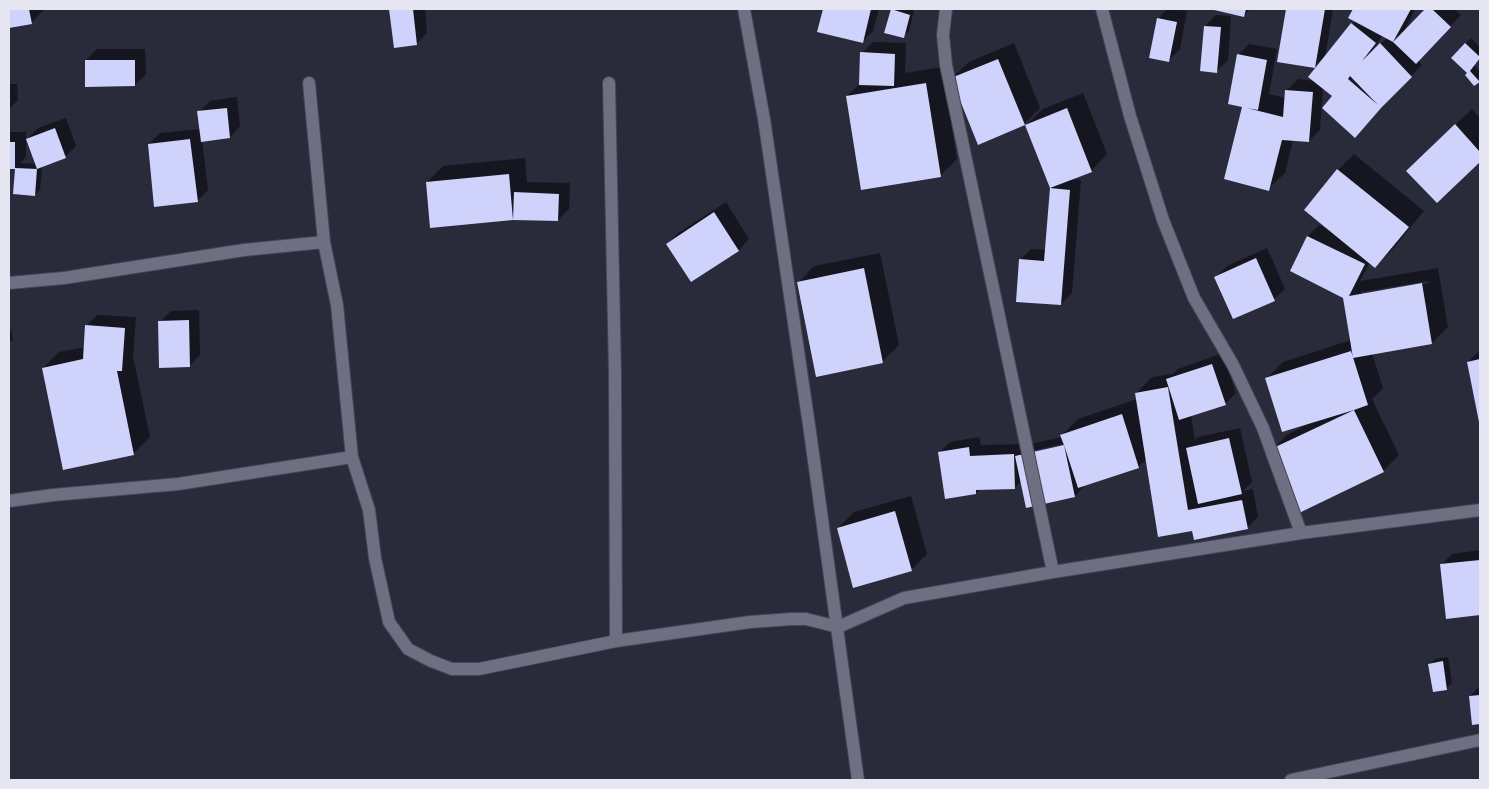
<!DOCTYPE html>
<html>
<head>
<meta charset="utf-8">
<style>
  body { margin:0 }
  #map { position:relative; width:1489px; height:789px; overflow:hidden; background:#292a3a; font-family:"Fira Sans",sans-serif }
  canvas { display:block }
  .frame { position:absolute; inset:0; border:10px solid #e5e6f1; pointer-events:none }
</style>
</head>
<body>
<div id="map">
<canvas width="1489" height="789"></canvas>
<div class="frame"></div>
</div>
<script>
const c = document.querySelector('canvas').getContext('2d');
c.lineJoin = 'round';
function fillPath(path, color) { c.fillStyle = color; c.fill(path, 'evenodd'); }
const poly = rows => new Path2D(rows.map(r => 'M' + r).join(''));
function trace(path, color, width, dash) { c.strokeStyle = color; c.lineWidth = width; c.lineCap = dash ? 'butt' : 'round'; c.setLineDash(dash || []); c.stroke(path); }
fillPath(poly([
  [9,9,45,9,31,23,9,26],
  [390,9,425,9,427,33,416,44,395,47],
  [824,9,879,9,873,31,862,42,819,31],
  [893,9,914,10,909,31,903,36,892,10],
  [1164,9,1175,9,1187,11,1180,49,1169,60,1158,19,1167,9],
  [1213,9,1250,9,1244,15],
  [1287,9,1333,9,1325,58,1355,21,1349,18,1354,9,1415,9,1403,34,1427,9,1454,9,1461,15,1418,60,1422,65,1391,96,1366,125,1323,87,1320,130,1309,141,1293,140,1285,173,1268,189,1244,106,1238,55,1249,44,1277,49,1269,94,1286,98,1287,90,1298,79,1315,81,1322,61,1321,60,1314,66,1279,60],
  [1383,35,1387,38,1373,51,1372,50],
  [1216,15,1231,16,1228,60,1217,71,1205,26],
  [1471,38,1480,47,1480,57,1474,65,1480,72,1480,80,1474,85,1469,73,1453,58],
  [873,42,906,43,905,73,942,67,957,159,941,175,847,96,861,83,862,53],
  [1014,43,1040,108,1024,124,952,78,969,62],
  [97,49,145,49,146,74,135,85,86,60],
  [9,84,17,84,18,100,9,109],
  [1083,93,1107,154,1091,171,1070,179,1081,180,1072,293,1061,304,1020,260,1031,249,1046,250,1051,188,1026,125,1043,109],
  [237,97,240,126,230,137,202,140,208,190,197,201,149,144,160,133,201,129,199,112,210,101],
  [1472,109,1480,118,1480,161,1437,202,1424,155],
  [66,118,76,146,65,157,42,166,40,190,34,195,15,193,17,168,9,168,9,132,26,132,26,157,20,163,36,164,27,139,38,128],
  [1354,154,1424,211,1391,251,1375,267,1370,262,1360,281,1438,268,1448,327,1432,343,1372,353,1383,388,1372,399,1399,455,1383,471,1271,451,1287,435,1306,425,1267,378,1283,362,1351,340,1344,295,1292,271,1308,236,1319,225,1329,230,1306,210,1338,170],
  [1428,281,1429,283,1361,295,1361,292],
  [525,158,527,182,570,183,569,209,558,220,513,219,431,227,427,182,443,166],
  [726,202,749,239,739,250,691,281,667,244,678,233],
  [1267,248,1285,289,1274,299,1216,277,1227,266],
  [880,253,899,345,882,362,798,283,814,266],
  [199,310,200,355,189,366,160,322,171,311],
  [97,315,136,317,133,356,150,437,133,454,43,368,59,352,85,347,86,326],
  [9,324,13,339,9,344],
  [1480,350,1480,420,1468,362],
  [1223,353,1236,393,1225,404,1191,415,1195,440,1198,437,1240,428,1252,482,1243,491,1253,489,1258,517,1247,528,1193,528,1147,459,1139,466,1086,484,1075,496,1021,481,1015,488,980,489,976,493,939,453,950,442,979,437,981,445,1025,444,1027,445,1062,437,1062,435,1078,419,1137,399,1136,393,1152,377,1173,374,1178,369],
  [1070,442,1070,445,1027,454,1027,452],
  [911,496,927,554,911,570,838,528,854,512],
  [1480,550,1480,614,1447,618,1441,565,1452,554],
  [1448,657,1452,683,1446,689,1429,664,1435,659],
  [1480,686,1480,723,1473,724,1470,696]
]), '#0007');
fillPath(poly([
  [9,9,29,9,32,24,9,28],
  [389,9,413,9,417,45,394,48],
  [823,9,871,9,863,43,817,32],
  [891,9,910,15,904,38,884,33],
  [1210,9,1246,9,1244,17],
  [1286,9,1325,9,1315,68,1277,62],
  [1353,9,1411,9,1393,42,1348,18],
  [1425,9,1432,9,1451,27,1416,64,1393,42],
  [1157,18,1177,22,1169,62,1149,58],
  [1351,23,1376,43,1362,61,1380,43,1412,77,1381,108,1355,138,1322,108,1332,96,1308,77],
  [1350,76,1378,105,1348,79],
  [1204,26,1221,27,1217,73,1200,71],
  [1465,43,1480,57,1480,58,1470,71,1480,82,1474,86,1465,75,1467,73,1451,58],
  [860,52,895,54,894,86,859,85],
  [1237,54,1267,60,1258,110,1247,108,1283,117,1285,90,1313,92,1309,142,1282,140,1269,191,1224,179,1242,107,1228,104],
  [998,59,1025,125,978,145,951,78],
  [85,60,135,60,135,86,85,87],
  [926,83,941,177,861,190,846,96],
  [227,108,230,138,201,142,197,111],
  [1067,108,1092,172,1050,188,1025,125],
  [1455,124,1480,152,1480,162,1437,203,1406,171],
  [55,128,66,158,37,169,26,139],
  [190,139,198,202,154,207,148,144],
  [9,142,15,142,15,168,37,169,35,196,13,194,15,169,9,169],
  [1337,169,1409,227,1375,268,1304,210],
  [509,174,513,220,430,228,426,182],
  [1050,188,1070,190,1061,305,1016,302,1019,259,1044,261],
  [514,192,559,194,558,221,513,220],
  [714,212,739,251,691,282,666,244],
  [1307,236,1365,264,1349,296,1422,283,1432,344,1353,358,1343,298,1290,271],
  [1256,258,1275,301,1233,319,1214,277],
  [864,268,883,363,816,377,797,282],
  [189,320,190,367,159,368,158,321],
  [85,325,125,328,122,371,117,371,134,455,63,470,42,368,83,359],
  [1351,351,1368,405,1354,410,1384,472,1299,513,1269,450,1354,410,1282,432,1265,378],
  [1480,359,1480,422,1479,422,1467,362],
  [1212,364,1226,405,1179,420,1166,379],
  [1168,387,1188,510,1242,500,1248,529,1194,540,1192,531,1158,537,1135,393],
  [1122,414,1139,468,1078,488,1064,445,1075,497,1026,508,1015,456,1064,445,1060,435],
  [1229,438,1242,494,1198,504,1186,448],
  [969,447,970,456,1014,454,1015,489,976,490,976,494,945,499,938,452],
  [895,511,912,571,853,588,837,528],
  [1480,560,1480,615,1446,619,1440,564],
  [1443,661,1447,690,1433,692,1428,664],
  [1480,695,1480,724,1472,725,1469,696]
]), '#cfd2fb');
const street = poly([
  [744,9,764,119,810,432,858,780],
  [946,9,943,35,946,65,1053,572],
  [1102,9,1130,116,1163,220,1194,298,1233,365,1263,428,1301,533],
  [309,83,324,242,337,305,352,457,369,510,375,558,389,622,408,649,431,661,452,669,479,669,616,641,750,622,792,619,806,619,838,627,904,598,1053,572,1301,533,1480,510],
  [609,83,615,374,616,641],
  [9,283,64,278,244,250,324,242],
  [9,501,53,495,178,484,352,457],
  [1291,780,1480,740]
]);
trace(street, '#454653', 14);
trace(street, '#6e6f82', 12);
</script>
</body>
</html>
